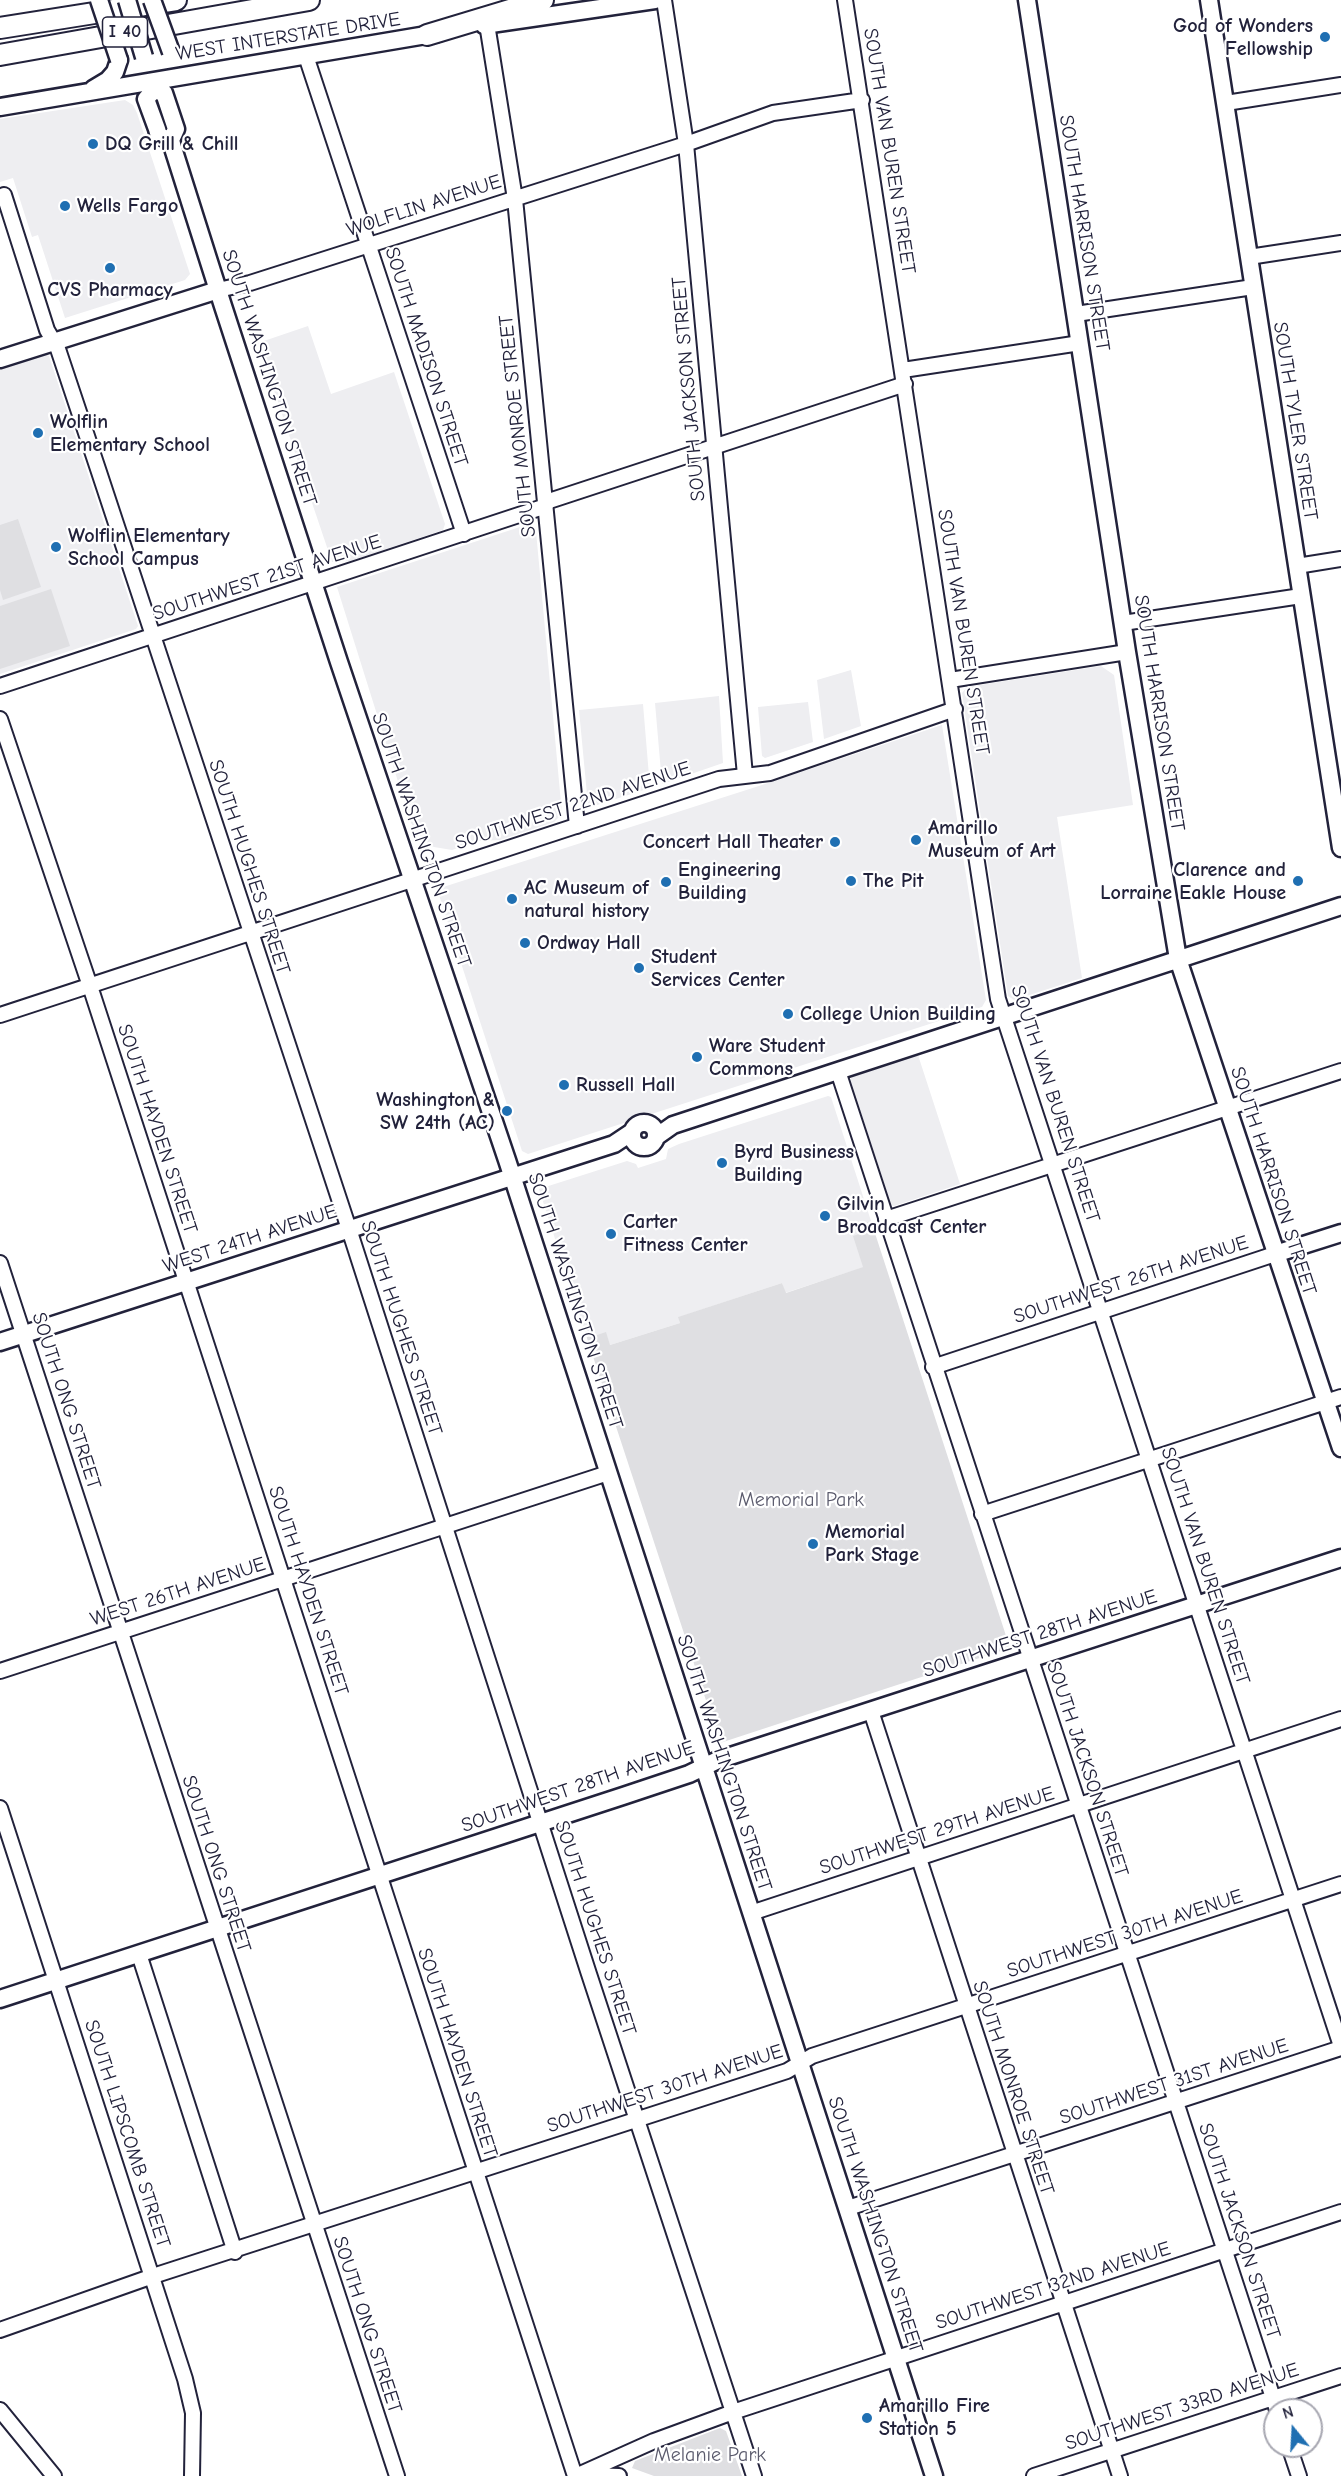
<!DOCTYPE html>
<html>
<head>
<meta charset="utf-8">
<style>
  body { margin:0 }
  #map { position:relative; width:1341px; height:2476px; overflow:hidden; background:#fff; font-family:"Comic Neue",sans-serif }
  canvas { display:block }
  .north { position:absolute; left:1263px; top:2398px; width:60px; height:60px; box-sizing:border-box; background:#fff; border:2px solid #a7a7b1; border-radius:50%; rotate:342deg; font-size:16px; font-weight:700; line-height:24px; text-align:center; color:#22223b }
  .north::after { content:''; display:block; margin:auto; width:21px; height:27px; background:#1f6fb2; clip-path:polygon(50% 0,100% 100%,50% 72%,0 100%) }
</style>
</head>
<body>
<div id="map">
<canvas width="1341" height="2476"></canvas>
<div class="north">N</div>
</div>
<script>
const c = document.querySelector('canvas').getContext('2d');
c.lineJoin = 'round';
function fillPath(path, color) { c.fillStyle = color; c.fill(path, 'evenodd'); }
const poly = rows => new Path2D(rows.map(r => 'M' + r).join(''));
function trace(path, color, width, dash) { c.strokeStyle = color; c.lineWidth = width; c.lineCap = dash ? 'butt' : 'round'; c.setLineDash(dash || []); c.stroke(path); }
function write(font, color, halo, rows, align = 'center') {
  c.font = font + ' "Comic Neue",sans-serif'; c.lineWidth = 4.5; c.setLineDash([]); c.textBaseline = 'middle'; c.strokeStyle = halo; c.fillStyle = color; for (const [text, x, y, turn = 0] of rows) {
    c.save(); c.translate(x, y); c.rotate((+turn || 0) * Math.PI / 180); c.textAlign = isNaN(turn) ? turn : align; if (halo) c.strokeText(text, 0, 0); c.fillText(text, 0, 0); c.restore();
  }
}
fillPath(poly([
  [125,100,133,105,137,113,190,274,185,280,65,318,38,235,32,237,13,178,0,182,0,119],
  [308,326,331,394,394,372,445,524,443,530,350,561,332,562,258,343],
  [46,354,49,356,138,626,136,629,0,674,0,369],
  [526,525,536,531,562,814,554,822,500,840,480,841,452,850,434,847,425,843,411,823,337,587],
  [1101,666,1114,675,1133,805,1057,817,1082,978,1014,1000,1008,996,962,693,967,687],
  [851,670,861,726,824,739,817,680],
  [719,696,723,763,662,784,655,703],
  [808,702,813,742,765,758,762,756,758,707],
  [643,704,650,788,591,807,588,805,579,710],
  [942,725,986,1000,982,1007,528,1154,522,1151,437,889,762,785],
  [918,1055,960,1184,894,1206,891,1205,850,1080,852,1077],
  [828,1096,831,1097,871,1221,860,1225,864,1267,785,1293,782,1283,679,1317,680,1323,610,1345,593,1336,589,1324,583,1326,539,1189,627,1161,636,1164,638,1168,666,1159,668,1149,679,1144]
]), '#eeeef1');
fillPath(poly([
  [18,519,41,587,3,600,0,590,0,525],
  [51,589,70,646,0,669,0,606],
  [871,1221,1010,1648,720,1743,583,1326,589,1324,594,1336,606,1332,610,1345,680,1323,678,1317,782,1283,786,1293,863,1267,853,1236,862,1233,859,1225],
  [720,2428,726,2431,742,2476,654,2476,632,2468,635,2461]
]), '#dfdfe2');
const minor = poly([
  [664,0,686,144,745,775],
  [845,0,998,999,1341,2046],
  [487,24,515,199,577,826],
  [306,56,464,534],
  [1226,103,1341,85],
  [0,197,4,195,47,330,58,349,99,472,349,1229,589,1974,754,2476],
  [1249,257,1341,243],
  [218,290,250,283,686,144,773,113,862,100],
  [1076,314,1253,287],
  [903,370,1080,343],
  [546,502,905,384],
  [1297,566,1341,559],
  [1123,623,1301,596],
  [950,680,1127,652],
  [0,686,546,506],
  [0,719,90,986,575,2476],
  [0,1015,719,779,770,773,955,709],
  [838,1071,1277,2410],
  [886,1219,1341,1071],
  [0,1263,397,2476],
  [933,1367,1275,1254],
  [982,1514,1341,1397],
  [0,1671,608,1473],
  [871,1711,1120,2476],
  [0,1808,185,2379,193,2413,192,2476],
  [751,1913,1341,1719],
  [139,1954,235,2252],
  [848,2208,1341,2048],
  [0,2330,153,2276,787,2071,812,2056,1341,1884],
  [0,2410,54,2476],
  [1289,2446,1299,2476],
  [586,2475,619,2476],
  [576,2476,654,2441,733,2412,1341,2212],
  [1034,2476,1341,2376]
]);
const major = poly([
  [1027,0,1127,652,1178,959,1341,1448],
  [1209,0,1341,848],
  [484,25,655,0],
  [93,89,108,80,115,72,119,60],
  [154,90,164,93,176,129,171,140,173,148,223,306,339,662,507,1160,934,2476],
  [154,90,146,99,157,129,159,136,171,140],
  [0,107,438,33],
  [0,359,218,290],
  '632 1135a12 12 0 1 1 24 0a12 12 0 1 1-24 0Z',
  [656,1137,673,1125,1341,906],
  [1275,1254,1341,1233],
  [0,1342,614,1144,632,1132],
  [0,1999,623,1796,689,1774,718,1760,1341,1558]
]);
const highway = poly([
  [0,28,176,0],
  [427,35,543,0],
  [0,55,309,0]
]);
trace(minor, '#22223b', 18);
trace(major, '#22223b', 21);
trace(highway, '#22223b', 24);
trace(minor, '#fff', 14);
trace(major, '#fff', 16);
trace(highway, '#fff', 20);
const majorBridge = poly([
  [99,0,119,60],
  [127,0,144,57],
  [152,0,171,52]
]);
trace(majorBridge, '#22223b', 21, []);
trace(majorBridge, '#fff', 16);
for (const [x, y, r, color] of [
  [1325,37,6,"#1f6fb2"],
  [93,144,6,"#1f6fb2"],
  [65,206,6,"#1f6fb2"],
  [110,268,6,"#1f6fb2"],
  [38,433,6,"#1f6fb2"],
  [56,547,6,"#1f6fb2"],
  [916,840,6,"#1f6fb2"],
  [835,842,6,"#1f6fb2"],
  [851,881,6,"#1f6fb2"],
  [1298,881,6,"#1f6fb2"],
  [666,882,6,"#1f6fb2"],
  [512,899,6,"#1f6fb2"],
  [525,943,6,"#1f6fb2"],
  [639,968,6,"#1f6fb2"],
  [788,1014,6,"#1f6fb2"],
  [697,1057,6,"#1f6fb2"],
  [564,1085,6,"#1f6fb2"],
  [507,1111,6,"#1f6fb2"],
  [722,1163,6,"#1f6fb2"],
  [825,1216,6,"#1f6fb2"],
  [611,1234,6,"#1f6fb2"],
  [813,1544,6,"#1f6fb2"],
  [867,2418,6,"#1f6fb2"]
]) { const dot = new Path2D(); dot.arc(x, y, r, 0, 2 * Math.PI); c.fillStyle = color; c.fill(dot); trace(dot, '#fff', 2); }
for (const [x, y, w] of [
  [125,32,45]
]) { const box = new Path2D(); box.roundRect(x - w / 2, y - 15, w, 30, 4.5); c.fillStyle = '#fff'; c.fill(box); trace(box, '#22223b', 1.5); }
write('bold 18px', '#22223b', null, [
  ["I 40",125,32]
]);
write('bold 20px', '#22223b', '#fff', [
  ["God of Wonders",1313,26,"right"],
  ["Fellowship",1313,49,"right"],
  ["DQ Grill & Chill",105,144],
  ["Wells Fargo",77,206],
  ["CVS Pharmacy",110,290,"center"],
  ["Wolflin",50,422],
  ["Elementary School",50,445],
  ["Wolflin Elementary",68,536],
  ["School Campus",68,559],
  ["Amarillo",928,828],
  ["Museum of Art",928,851],
  ["Concert Hall Theater",823,842,"right"],
  ["Engineering",678,870],
  ["Building",678,893],
  ["Clarence and",1286,870,"right"],
  ["Lorraine Eakle House",1286,893,"right"],
  ["The Pit",863,881],
  ["AC Museum of",524,888],
  ["natural history",524,911],
  ["Ordway Hall",537,943],
  ["Student",651,957],
  ["Services Center",651,980],
  ["College Union Building",800,1014],
  ["Ware Student",709,1046],
  ["Commons",709,1069],
  ["Russell Hall",576,1085],
  ["Washington &",495,1100,"right"],
  ["SW 24th (AC)",495,1123,"right"],
  ["Byrd Business",734,1152],
  ["Building",734,1175],
  ["Gilvin",837,1204],
  ["Broadcast Center",837,1227],
  ["Carter",623,1222],
  ["Fitness Center",623,1245],
  ["Memorial",825,1532],
  ["Park Stage",825,1555],
  ["Amarillo Fire",879,2406],
  ["Station 5",879,2429]
], 'left');
write('20px', '#22223b', '#fff', [
  ["WEST INTERSTATE DRIVE",288,37,-9],
  ["SOUTH VAN BUREN STREET",889,151,81],
  ["WOLFLIN AVENUE",424,206,-18],
  ["SOUTH HARRISON STREET",1084,233,81],
  ["SOUTH MADISON STREET",426,357,72],
  ["SOUTH WASHINGTON STREET",269,378,72],
  ["SOUTH JACKSON STREET",689,389,-95],
  ["SOUTH TYLER STREET",1295,421,81],
  ["SOUTH MONROE STREET",518,426,-96],
  ["SOUTHWEST 21ST AVENUE",267,578,-18],
  ["SOUTH VAN BUREN STREET",963,632,81],
  ["SOUTH HARRISON STREET",1159,713,81],
  ["SOUTHWEST 22ND AVENUE",573,806,-18],
  ["SOUTH WASHINGTON STREET",421,840,71],
  ["SOUTH HUGHES STREET",249,867,72],
  ["SOUTH VAN BUREN STREET",1055,1104,72],
  ["SOUTH HAYDEN STREET",157,1129,72],
  ["SOUTH HARRISON STREET",1273,1181,72],
  ["WEST 24TH AVENUE",250,1239,-18],
  ["SOUTHWEST 26TH AVENUE",1131,1280,-18],
  ["SOUTH WASHINGTON STREET",575,1301,72],
  ["SOUTH HUGHES STREET",401,1328,72],
  ["SOUTH ONG STREET",66,1401,72],
  ["SOUTH VAN BUREN STREET",1205,1566,72],
  ["SOUTH HAYDEN STREET",308,1591,72],
  ["WEST 26TH AVENUE",178,1592,-18],
  ["SOUTHWEST 28TH AVENUE",1040,1634,-18],
  ["SOUTH WASHINGTON STREET",724,1763,72],
  ["SOUTH JACKSON STREET",1087,1769,72],
  ["SOUTHWEST 28TH AVENUE",578,1787,-19],
  ["SOUTHWEST 29TH AVENUE",937,1831,-18],
  ["SOUTH ONG STREET",216,1864,72],
  ["SOUTH HUGHES STREET",595,1928,72],
  ["SOUTHWEST 30TH AVENUE",1125,1934,-18],
  ["SOUTH HAYDEN STREET",457,2053,72],
  ["SOUTHWEST 31ST AVENUE",1174,2082,-18],
  ["SOUTH MONROE STREET",1013,2088,72],
  ["SOUTHWEST 30TH AVENUE",665,2089,-18],
  ["SOUTH LIPSCOMB STREET",127,2134,72],
  ["SOUTH WASHINGTON STREET",875,2225,72],
  ["SOUTH JACKSON STREET",1239,2231,72],
  ["SOUTHWEST 32ND AVENUE",1053,2286,-18],
  ["SOUTH ONG STREET",367,2325,72],
  ["SOUTHWEST 33RD AVENUE",1182,2407,-18]
]);
write('20px', '#5b5b6d', '#fff', [
  ["Memorial Park",801,1500],
  ["Melanie Park",710,2455]
]);
</script>
</body>
</html>
